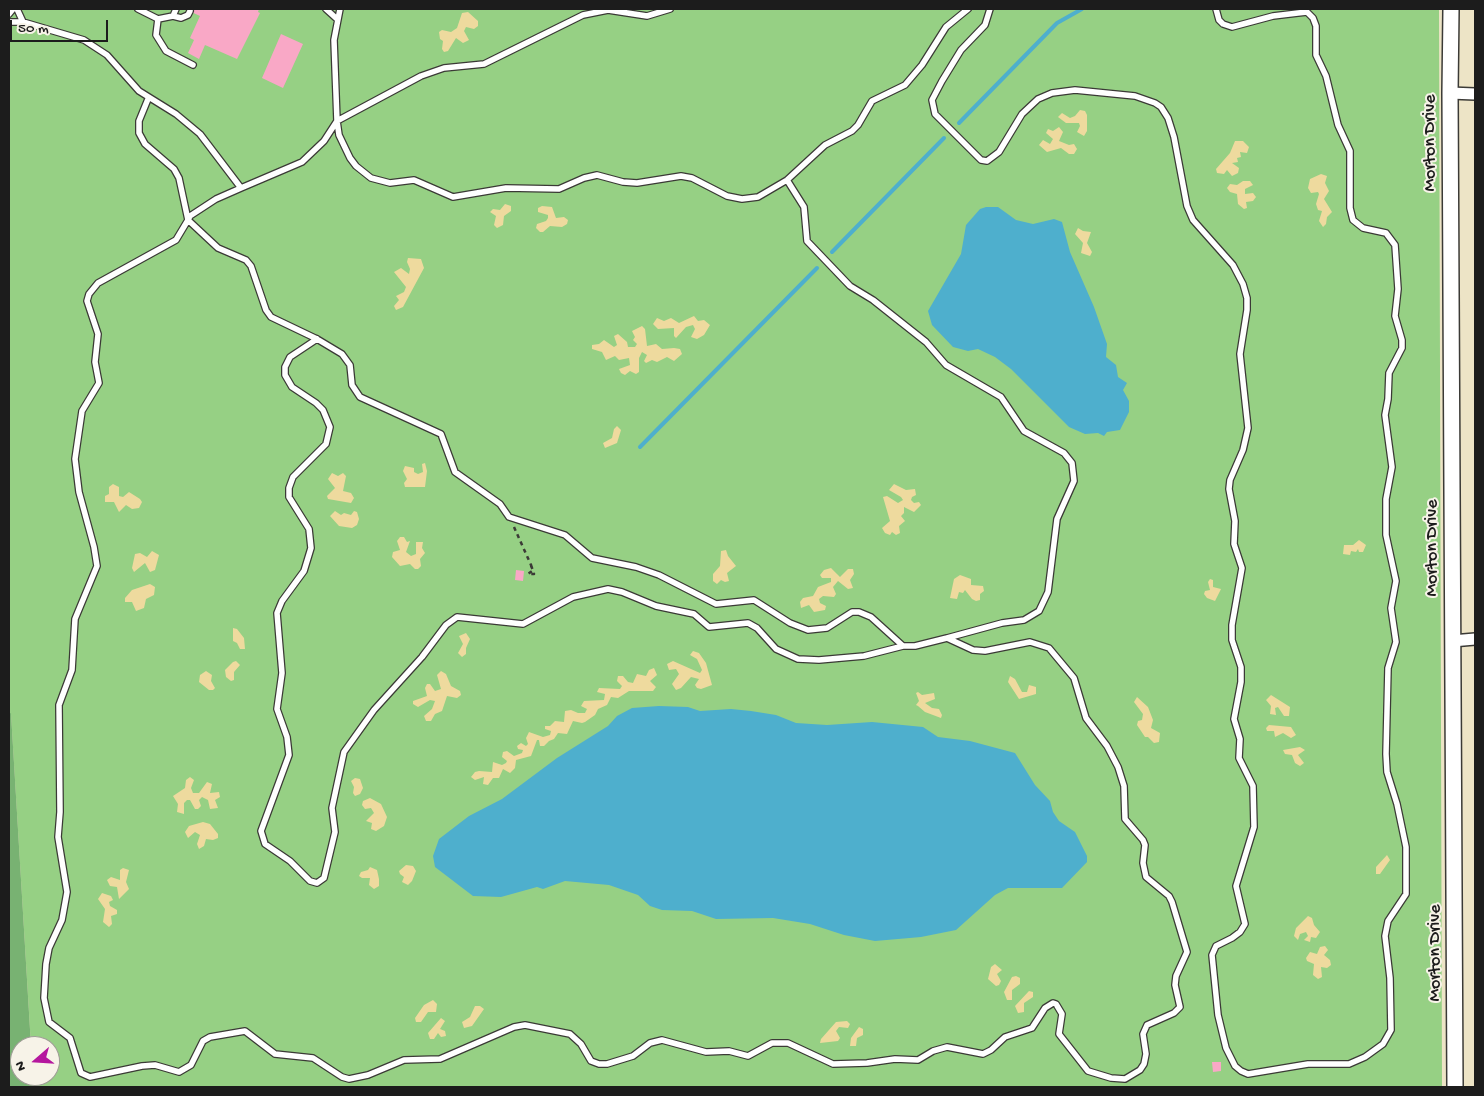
<!DOCTYPE html>
<html>
<head>
<meta charset="utf-8">
<style>
  body { margin:0 }
  #map { position:relative; width:1484px; height:1096px; overflow:hidden; background:#ede4c6; font-family:"Gochi Hand",sans-serif }
  canvas { display:block }
  .frame { position:absolute; inset:0; border:10px solid #1c1c1c; pointer-events:none }
  .north { position:absolute; left:10px; top:1036px; width:50px; height:50px; box-sizing:border-box; background:#f7f3e8; border:1px solid #9f9d96; border-radius:50%; rotate:251deg; font-size:14px; font-weight:700; line-height:20px; text-align:center; color:#1c1c1c }
  .north::after { content:''; display:block; margin:auto; width:18px; height:22px; background:#b5179e; clip-path:polygon(50% 0,100% 100%,50% 72%,0 100%) }
  .scale { position:absolute; left:10px; top:20px; width:98px; height:22px; box-sizing:border-box; border:2px solid #1c1c1c; border-top:0; padding-left:6px; font-size:15px; line-height:18px; white-space:nowrap; color:#1c1c1c; -webkit-text-stroke:4px #f7f3e8; paint-order:stroke }
</style>
</head>
<body>
<div id="map">
<canvas width="1484" height="1096"></canvas>
<div class="frame"></div>
<div class="north">N</div>
<div class="scale">50 m</div>
</div>
<script>
const c = document.querySelector('canvas').getContext('2d');
c.lineJoin = 'round';
function fillPath(path, color) { c.fillStyle = color; c.fill(path, 'evenodd'); }
const poly = rows => new Path2D(rows.map(r => 'M' + r).join(''));
function trace(path, color, width, dash) { c.strokeStyle = color; c.lineWidth = width; c.lineCap = dash ? 'butt' : 'round'; c.setLineDash(dash || []); c.stroke(path); }
function write(font, color, halo, rows, align = 'center') {
  c.font = font + ' "Gochi Hand",sans-serif'; c.lineWidth = 4; c.setLineDash([]); c.textBaseline = 'middle'; c.strokeStyle = halo; c.fillStyle = color; for (const [text, x, y, turn = 0] of rows) {
    c.save(); c.translate(x, y); c.rotate((+turn || 0) * Math.PI / 180); c.textAlign = isNaN(turn) ? turn : align; if (halo) c.strokeText(text, 0, 0); c.fillText(text, 0, 0); c.restore();
  }
}
fillPath(poly([
  [9,9,1439,9,1442,1087,33,1087,32,1076,50,1076,50,1046,31,1046,11,714,9,714]
]), '#96d084');
fillPath(poly([
  [11,713,31,1046,20,1046,20,1076,32,1076,33,1087,9,1087,9,714]
]), '#78b272');
fillPath(poly([
  [468,12,478,21,478,26,474,29,466,27,464,31,469,40,463,43,456,38,448,51,444,52,442,49,443,41,440,39,439,32,442,30,451,32,457,28,462,13],
  [1080,110,1085,111,1087,115,1087,131,1084,136,1077,132,1080,126,1079,123,1066,123,1058,117,1062,113,1070,118,1075,116],
  [1059,127,1063,132,1059,141,1069,145,1074,144,1077,149,1074,154,1069,154,1061,148,1047,152,1039,145,1043,140,1050,144,1053,139,1046,133,1048,129,1053,131],
  [1235,141,1243,141,1249,147,1247,153,1240,152,1241,157,1237,158,1238,162,1232,163,1239,168,1238,173,1232,176,1227,170,1224,174,1217,173,1216,169,1230,153],
  [1321,174,1327,176,1325,183,1329,191,1324,199,1332,212,1327,217,1326,224,1323,227,1319,221,1322,211,1318,210,1316,204,1319,194,1318,192,1311,193,1308,188,1310,179],
  [1243,181,1250,181,1253,185,1245,189,1245,194,1253,193,1256,197,1253,201,1246,202,1247,208,1244,209,1238,204,1237,194,1230,192,1227,188,1230,184,1237,185],
  [505,204,511,206,511,211,504,216,503,225,497,228,494,225,496,216,490,212,493,209,500,210],
  [542,206,552,207,556,218,564,217,568,220,567,224,562,227,550,226,543,232,540,232,536,228,537,224,546,221,548,218,548,215,538,212,538,208],
  [1078,228,1083,231,1091,232,1087,243,1092,252,1090,256,1081,253,1083,243,1075,234],
  [408,258,421,259,424,268,403,307,396,310,394,306,399,300,396,296,404,292,406,287,394,272,401,268,409,274,410,269,407,262],
  [694,316,698,321,704,320,710,325,704,335,697,339,691,337,695,329,693,325,686,327,676,338,674,336,674,328,658,329,653,324,657,318,664,321,671,318,679,323],
  [642,326,645,329,647,346,656,344,662,349,674,348,680,349,682,354,674,361,667,357,657,362,652,360,646,363,644,361,647,355,642,352,639,358,639,372,636,374,630,371,625,375,621,373,619,369,630,365,629,358,619,360,615,356,606,360,602,352,592,349,592,345,599,344,604,340,614,347,617,345,614,336,618,334,627,342,628,347,635,347,637,344,633,340,635,337,632,331],
  [617,426,621,430,617,443,605,448,603,443,612,438,614,429],
  [425,463,427,471,425,487,405,487,404,483,407,479,403,471,405,466,414,468,414,472,418,474,423,472,422,464],
  [332,473,338,476,343,473,346,476,343,491,351,493,354,498,351,503,328,499,327,496,335,488,328,479],
  [113,484,119,487,119,496,123,497,129,492,140,499,142,502,139,508,132,509,126,505,119,512,114,502,105,502,105,496,109,494,109,487],
  [894,484,906,490,915,489,916,495,912,497,911,500,914,503,919,502,921,505,914,512,904,507,904,513,901,516,905,521,899,526,900,533,896,535,892,532,890,535,885,533,882,528,890,521,883,497,887,496,898,503,903,500,901,497,889,490],
  [335,511,341,515,344,513,351,515,354,511,357,512,359,519,357,525,352,528,339,526,330,516],
  [400,537,404,537,407,542,410,541,406,552,411,556,416,554,416,542,423,542,422,548,425,553,420,559,421,566,418,569,415,569,410,564,400,566,392,557,393,552,400,550,397,541],
  [1359,540,1366,545,1363,552,1359,552,1358,549,1356,552,1351,551,1350,555,1343,554,1344,545,1353,545],
  [726,550,728,556,736,566,727,573,729,581,725,582,721,580,717,584,713,581,713,574,720,566,721,551],
  [152,551,159,555,155,570,150,572,145,563,134,572,132,568,135,554,140,553,147,557],
  [831,568,840,577,848,569,853,569,854,574,850,580,853,588,848,589,838,581,833,587,836,594,834,597,823,596,819,599,820,603,826,606,825,610,814,612,809,605,801,608,800,602,803,598,813,596,818,587,831,582,831,578,822,578,820,575,824,570],
  [960,575,971,579,971,585,983,586,984,591,980,594,980,600,976,601,972,599,965,590,963,593,959,592,957,599,950,598,954,579],
  [1210,579,1213,580,1213,587,1221,589,1215,601,1207,598,1204,594,1205,591,1210,590,1208,582],
  [150,584,155,587,154,595,146,599,144,608,136,611,132,602,125,602,125,598,132,590],
  [233,628,237,629,244,638,245,649,240,649,237,643,233,641],
  [466,633,470,639,466,648,466,654,462,657,458,653,463,644,459,636],
  [693,651,699,653,706,663,712,685,701,689,697,688,695,685,699,679,691,677,681,688,676,690,672,684,679,674,676,669,669,670,667,664,673,661,700,673,702,670,697,659,690,655],
  [236,661,240,665,234,672,234,680,231,681,226,677,225,670,233,662],
  [654,668,657,675,650,681,656,687,653,691,629,691,618,698,611,697,607,705,598,709,595,715,585,722,582,723,573,721,567,734,558,733,554,739,549,741,544,746,540,746,539,740,537,740,531,756,516,760,515,768,510,773,503,769,499,778,493,778,488,785,483,784,484,777,475,780,471,777,475,772,479,771,492,772,493,762,502,765,506,763,507,761,502,757,503,752,507,751,514,756,522,753,523,750,518,749,517,746,521,743,526,746,528,744,526,738,529,732,543,737,550,735,551,731,545,729,545,726,550,726,555,721,564,722,565,711,571,710,578,713,585,713,587,709,581,706,584,701,604,700,605,694,597,692,599,688,620,689,622,686,617,681,618,676,623,676,628,682,633,683,637,674,646,676,649,670],
  [206,671,212,675,211,681,215,688,213,690,209,690,199,682,200,675],
  [441,671,446,674,451,686,460,691,461,695,457,698,447,696,442,711,435,714,431,721,426,721,424,716,432,709,435,701,430,700,418,707,413,704,413,701,427,696,425,688,427,684,430,684,435,691,441,689,437,675],
  [1010,676,1015,679,1022,692,1027,692,1029,685,1036,687,1036,694,1019,699,1008,682],
  [918,692,922,695,934,693,935,699,925,703,932,708,939,709,942,715,941,718,925,712,918,706,916,705,919,701,916,693],
  [1271,695,1290,707,1289,716,1284,716,1278,707,1275,708,1276,715,1270,714,1271,706,1266,700],
  [1137,697,1148,707,1153,720,1151,728,1160,733,1159,742,1154,743,1148,737,1145,737,1137,725,1138,721,1142,720,1143,714,1134,702],
  [1269,725,1291,727,1296,735,1291,738,1283,733,1275,737,1274,731,1267,731,1266,728],
  [1300,747,1305,750,1298,755,1304,763,1300,766,1295,763,1292,755,1285,754,1283,750],
  [190,777,194,780,191,788,193,793,199,793,207,782,212,784,210,793,219,792,220,797,215,800,218,808,210,809,208,800,202,797,199,800,201,806,198,809,195,809,190,800,187,800,184,803,184,814,177,812,178,804,173,796,185,788,186,780],
  [355,778,360,779,363,788,360,794,355,796,353,793,354,787,351,781],
  [370,798,381,804,387,817,384,826,376,831,371,829,372,823,366,821,374,813,371,808,365,809,362,805,363,801],
  [203,822,210,824,218,834,218,838,213,840,206,839,204,846,199,849,197,844,200,835,195,832,188,838,185,832,189,826],
  [1387,855,1390,860,1380,874,1376,874,1376,867],
  [406,865,413,866,416,871,412,881,408,885,402,882,404,877,400,874,399,871],
  [370,867,377,870,379,879,379,886,374,889,369,885,370,878,362,878,359,876,361,872,368,870],
  [123,868,129,870,126,882,129,889,119,899,117,887,110,886,107,880,111,877,120,880,120,870],
  [102,893,111,896,113,900,109,902,110,906,117,910,117,914,111,916,112,924,109,927,103,922,105,909,98,899],
  [1308,916,1312,918,1314,925,1320,932,1316,938,1311,937,1310,942,1304,940,1308,936,1306,932,1300,934,1298,940,1294,936,1296,928],
  [1325,946,1328,950,1324,955,1330,960,1331,965,1327,968,1321,967,1322,977,1318,979,1313,975,1314,964,1307,961,1306,958,1310,952,1317,954,1320,947],
  [995,964,1002,970,997,974,1001,981,999,985,996,986,988,979,991,967],
  [1016,976,1020,978,1020,984,1012,990,1012,1000,1007,1000,1004,992,1012,977],
  [1029,991,1033,992,1033,997,1024,1003,1024,1012,1018,1013,1015,1006],
  [433,1000,437,1004,436,1012,428,1012,421,1022,416,1022,415,1018,424,1005],
  [475,1006,480,1006,484,1009,472,1026,464,1028,462,1022,470,1017],
  [441,1018,445,1021,440,1029,445,1031,446,1036,441,1037,438,1033,434,1039,430,1039,428,1033],
  [847,1021,850,1024,848,1028,839,1027,836,1031,840,1038,838,1041,820,1043,821,1039,836,1022],
  [859,1027,863,1029,863,1035,857,1038,856,1046,850,1046,851,1038]
]), '#eeda9e');
fillPath(poly([
  [986,207,998,207,1016,220,1033,224,1054,219,1062,222,1070,252,1094,307,1107,344,1106,357,1116,365,1118,377,1127,383,1123,390,1129,401,1129,412,1120,430,1107,432,1104,436,1098,433,1085,434,1069,427,1011,369,995,357,978,349,968,351,953,347,932,325,928,311,961,254,966,225,980,209],
  [659,706,688,707,700,711,731,709,751,711,776,715,796,723,827,725,872,722,923,727,938,737,970,741,1015,753,1035,785,1050,801,1053,812,1059,821,1075,832,1087,856,1087,862,1062,888,1008,888,995,895,956,930,921,937,875,941,844,935,810,924,773,918,716,919,692,911,662,910,650,906,638,895,609,885,565,881,543,889,537,887,501,897,473,896,435,867,433,856,439,839,469,816,502,799,557,758,608,726,617,716,632,708]
]), '#4eafcd');
trace(poly([
  [959,123,1057,23,1082,9],
  [832,252,944,138],
  [640,447,817,268]
]), '#4eafcd', 4);
fillPath(poly([
  [185,9,259,9,258,12,260,13,237,59,205,45,199,59,188,53,194,40,190,38,200,16],
  [281,34,303,44,283,88,262,78],
  [516,570,524,571,523,581,515,580],
  [1212,1062,1221,1062,1221,1071,1213,1072]
]), '#f9a8c6');
const service = poly([
  [17,9,23,22,84,40,107,55,139,91,176,114,200,134,241,188,216,199,190,216,188,220,179,178,174,169,145,144,139,133,139,121,148,99],
  [138,9,158,19,173,16,176,9],
  [326,9,337,19],
  [340,9,334,40,337,121,421,76,444,68,484,64,583,15,608,10,647,16,670,9],
  [990,9,985,25,961,50,942,81,932,100,935,114,981,160,987,161,999,152,1022,114,1038,99,1052,93,1075,90,1135,96,1155,103,1161,107,1168,118,1174,137,1187,206,1193,220,1233,265,1243,284,1247,298,1247,310,1240,354,1248,428,1243,450,1230,480,1229,489,1235,521,1234,544,1242,568,1232,625,1232,640,1241,667,1241,682,1234,719,1240,739,1239,758,1253,786,1254,827,1236,886,1245,924,1240,932,1232,938,1216,946,1212,955,1218,1015,1226,1048,1235,1066,1241,1071,1248,1074,1308,1064,1349,1064,1365,1057,1383,1044,1391,1030,1390,978,1385,936,1388,921,1406,894,1406,847,1397,804,1387,772,1386,754,1388,668,1396,642,1391,608,1396,581,1386,535,1386,499,1392,467,1385,415,1388,399,1389,373,1402,348,1402,340,1395,316,1398,289,1395,245,1386,233,1363,228,1353,220,1350,208,1350,151,1338,125,1326,76,1316,55,1316,26,1313,18,1307,12,1298,13,1273,16,1232,27,1223,24,1219,20,1216,9],
  [9,14,13,9],
  [173,16,181,18,188,15,190,11],
  [158,19,156,35,166,51,193,65],
  [9,22,23,22],
  [337,121,339,135,350,158,356,166,371,178,390,183,414,180,453,197,506,188,559,189,584,178,597,175,623,182,637,183,681,176,692,178,727,196,742,199,758,197,787,180,825,145,852,131,858,125,872,101,905,85,922,65,946,27,968,9],
  [787,180,804,207,807,241,850,286,873,300,926,342,946,365,1001,397,1024,431,1064,453,1072,463,1074,481,1057,519,1048,592,1039,611,1024,620,1002,623,947,638,973,650,985,651,1030,642,1049,648,1074,678,1086,718,1107,746,1118,767,1124,786,1125,819,1143,840,1145,845,1143,863,1146,877,1169,896,1172,902,1187,952,1176,976,1175,985,1180,1007,1174,1013,1147,1025,1143,1034,1146,1054,1144,1064,1140,1070,1125,1079,1111,1078,1088,1071,1059,1034,1062,1014,1056,1004,1053,1003,1045,1008,1032,1028,1005,1037,991,1050,983,1054,947,1047,933,1051,918,1060,895,1059,867,1063,833,1064,788,1043,772,1043,748,1056,729,1051,706,1052,662,1040,650,1043,633,1056,607,1064,599,1064,591,1061,581,1044,570,1034,525,1025,514,1027,440,1059,404,1060,368,1075,349,1079,342,1077,313,1058,275,1054,245,1031,210,1037,203,1041,191,1065,179,1072,155,1065,142,1066,90,1077,81,1073,70,1038,49,1022,44,998,46,964,49,948,62,920,67,892,58,837,60,812,59,705,72,670,75,619,97,566,94,547,79,492,75,459,82,411,99,383,95,362,98,334,87,301,89,294,98,283,176,240,188,220,218,248,246,260,251,266,266,310,271,317,317,339,342,354,350,365,352,385,360,397,441,434,455,472,500,504,509,517,565,535,592,558,636,567,659,575,716,604,754,600,790,623,808,630,827,628,852,612,859,612,871,617,903,646,915,646,947,638],
  [241,188,302,162,324,141,337,121],
  [317,339,290,357,285,367,285,375,292,387,316,403,323,410,330,427,326,444,293,477,289,488,289,497,309,529,311,548,304,571,282,601,277,613,282,673,277,709,287,737,289,755,261,831,265,844,290,861,310,881,317,883,324,878,335,832,332,808,344,752,374,710,422,657,446,625,457,617,523,624,573,597,608,589,622,592,656,606,694,614,709,627,748,623,757,628,776,649,798,659,819,660,864,656,903,646]
]);
const minor = poly([
  [1450,93,1475,94],
  [1452,641,1475,639]
]);
const tertiary = poly([
  [1451,9,1450,93,1455,1087]
]);
trace(service, '#3b3a36', 8);
trace(minor, '#3b3a36', 14);
trace(tertiary, '#3b3a36', 18);
trace(poly([
  [514,527,531,565,532,571,528,574,534,574,531,565]
]), '#3b3a36', 2.5, [4, 4]);
trace(service, '#fff', 5.5);
trace(minor, '#fff', 11);
trace(tertiary, '#fff', 15);
write('18px', '#1c1c1c', '#f7f3e8', [
  ["Morton Drive",1431,143,-90],
  ["Morton Drive",1433,548,-90],
  ["Morton Drive",1436,953,-90]
]);
</script>
</body>
</html>
